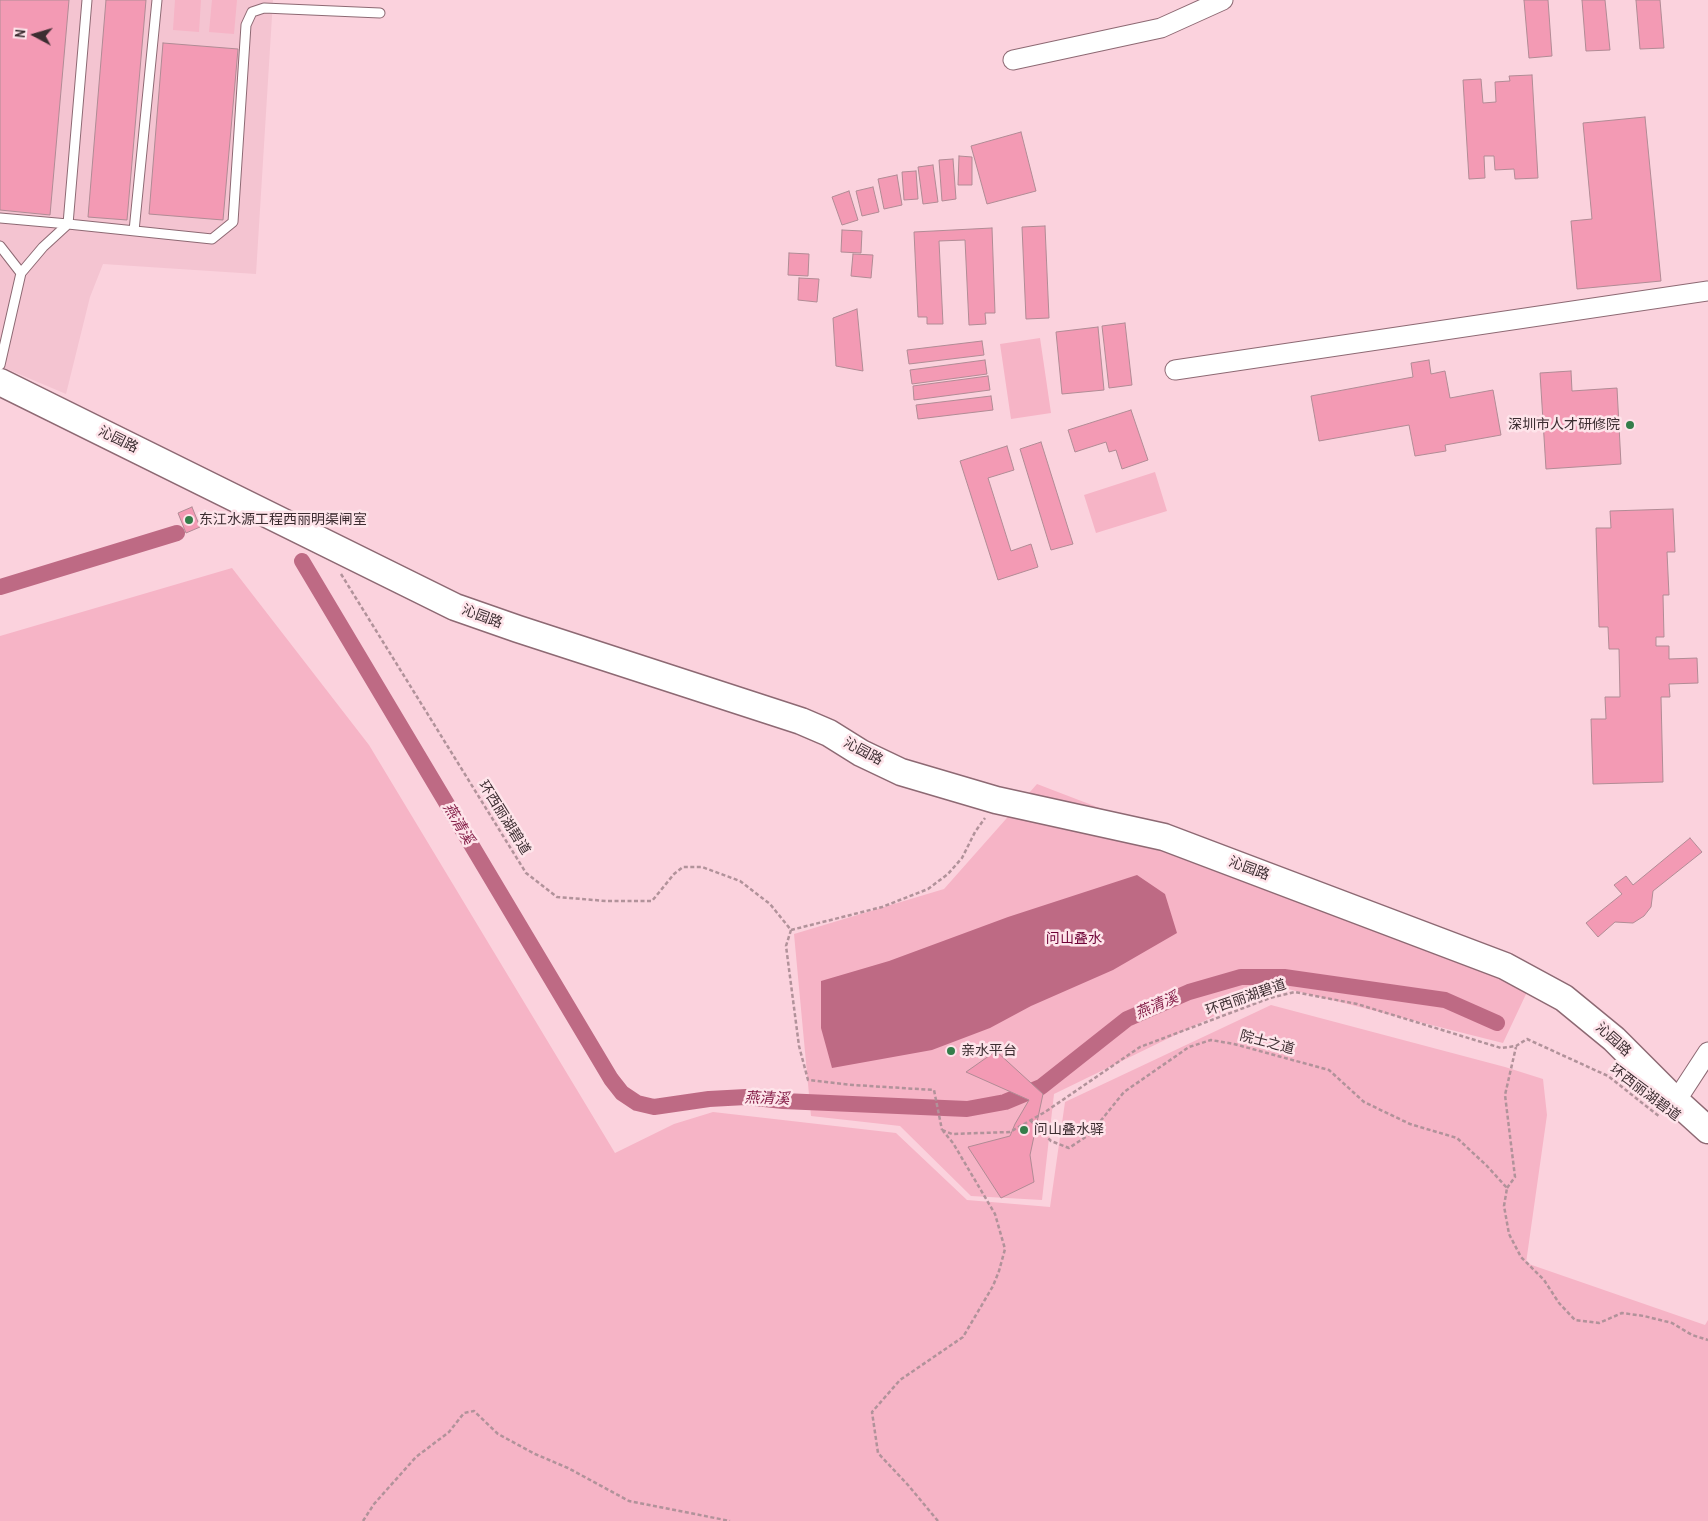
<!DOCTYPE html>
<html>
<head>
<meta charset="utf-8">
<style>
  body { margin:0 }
  #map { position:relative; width:1708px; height:1521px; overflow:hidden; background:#fbd2dd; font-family:"Archivo Narrow",sans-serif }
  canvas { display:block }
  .north { position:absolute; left:10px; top:10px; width:50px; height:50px; -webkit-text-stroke:4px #fee4ea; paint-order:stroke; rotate:276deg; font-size:14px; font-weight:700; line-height:20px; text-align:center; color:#3c2d31 }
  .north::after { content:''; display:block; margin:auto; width:18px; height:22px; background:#3c2d31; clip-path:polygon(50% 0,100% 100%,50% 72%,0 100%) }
</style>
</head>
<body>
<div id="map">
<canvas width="1708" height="1521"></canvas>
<div class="north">N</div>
</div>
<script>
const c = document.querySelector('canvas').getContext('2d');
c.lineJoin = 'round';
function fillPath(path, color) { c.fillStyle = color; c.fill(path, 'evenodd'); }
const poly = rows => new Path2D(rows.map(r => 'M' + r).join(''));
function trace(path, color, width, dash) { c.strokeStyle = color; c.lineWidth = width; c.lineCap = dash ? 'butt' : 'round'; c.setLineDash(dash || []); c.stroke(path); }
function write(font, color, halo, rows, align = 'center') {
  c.font = font + ' "Archivo Narrow","Noto Sans SC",sans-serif'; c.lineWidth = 5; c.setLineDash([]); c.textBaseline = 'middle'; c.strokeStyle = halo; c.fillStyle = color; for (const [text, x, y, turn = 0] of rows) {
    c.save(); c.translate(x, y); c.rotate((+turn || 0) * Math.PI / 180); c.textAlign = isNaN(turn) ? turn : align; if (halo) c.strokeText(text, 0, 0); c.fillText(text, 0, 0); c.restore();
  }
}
fillPath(poly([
  [0,0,273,0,256,274,103,264,90,297,66,394,0,366]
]), '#f4c4d1');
fillPath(poly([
  [175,0,201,0,199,32,173,30],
  [212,0,237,0,234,34,209,32],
  [1040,338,1051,413,1011,419,1000,344],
  [1155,472,1167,511,1096,533,1084,495],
  [232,568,369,745,615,1153,674,1124,713,1112,896,1133,967,1200,1050,1207,1065,1102,1271,1005,1505,1067,1543,1079,1547,1115,1526,1263,1705,1325,1708,1320,1708,1521,0,1521,0,636],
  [1037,784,1535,975,1503,1043,1276,986,1054,1094,1042,1200,971,1196,900,1126,811,1116,794,934,944,889]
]), '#f6b4c6');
fillPath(poly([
  [1137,875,1165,894,1177,933,1113,970,1031,1006,990,1028,932,1050,832,1068,821,1028,821,981,889,961,1008,917]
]), '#be6a84');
trace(poly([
  [302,561,611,1079,622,1093,637,1103,654,1107,709,1099,746,1097,783,1101,967,1109,1005,1102,1041,1087,1127,1019,1189,992,1241,977,1284,977,1445,1000,1497,1023],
  [0,587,177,533]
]), '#be6a84', 16);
const building = poly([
  [0,0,69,0,50,215,0,210,0,0],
  [106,0,146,0,127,220,88,217,106,0],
  [1524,0,1548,0,1552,56,1529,58,1524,0],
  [1582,0,1605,0,1610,50,1586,51,1582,0],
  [1636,0,1660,0,1664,48,1640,49,1636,0],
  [163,43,238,49,223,220,149,214,163,43],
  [1532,75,1538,178,1515,179,1514,169,1495,170,1494,156,1484,156,1485,178,1469,179,1463,80,1481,79,1483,103,1496,102,1495,82,1510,81,1509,76,1532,75],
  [1645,117,1661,281,1577,289,1571,221,1592,219,1583,123,1645,117],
  [1021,132,1036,191,987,204,971,146,1021,132],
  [959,156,972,157,972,185,958,185,959,156],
  [953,159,956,199,942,201,939,160,953,159],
  [933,165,938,202,923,204,918,167,933,165],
  [916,171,918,199,904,200,902,172,916,171],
  [897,175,902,205,884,209,878,179,897,175],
  [873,187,879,212,862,216,856,191,873,187],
  [849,191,858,220,842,225,832,197,849,191],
  [1045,226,1049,318,1026,319,1022,227,1045,226],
  [992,228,995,313,985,313,986,324,969,325,965,240,939,241,943,324,927,324,927,317,918,317,914,232,992,228],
  [842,230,862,231,861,253,841,252,842,230],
  [789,253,809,254,808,276,788,275,789,253],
  [853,254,873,255,871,278,851,276,853,254],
  [799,278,819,279,817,302,798,300,799,278],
  [857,309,863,371,836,366,833,318,857,309],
  [1125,323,1132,385,1109,388,1102,326,1125,323],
  [1098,327,1104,390,1062,394,1056,332,1098,327],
  [982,341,984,355,909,364,907,350,982,341],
  [985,360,987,374,912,384,910,370,985,360],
  [1429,360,1431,374,1445,371,1450,398,1493,390,1501,435,1445,445,1446,451,1415,456,1409,425,1319,441,1311,396,1413,377,1411,363,1429,360],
  [1571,371,1572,391,1617,388,1621,464,1546,469,1540,373,1571,371],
  [988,376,990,390,914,400,913,386,988,376],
  [991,396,993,410,918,419,916,405,991,396],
  [1131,410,1148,460,1122,469,1116,450,1109,452,1106,442,1075,452,1068,430,1131,410],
  [1041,442,1073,544,1051,550,1020,449,1041,442],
  [1007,446,1014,470,988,478,1011,551,1031,544,1038,567,998,580,960,461,1007,446],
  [192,507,200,527,186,533,178,513,192,507],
  [1673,509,1675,552,1667,552,1669,595,1663,595,1664,637,1656,637,1656,646,1669,646,1669,659,1697,658,1698,683,1669,684,1670,697,1661,697,1663,782,1593,784,1591,719,1606,719,1605,697,1620,697,1619,649,1609,649,1608,627,1599,627,1596,528,1611,528,1610,511,1673,509],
  [1690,838,1702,852,1653,891,1651,907,1644,916,1633,923,1615,922,1598,937,1586,923,1622,894,1614,885,1626,876,1633,885,1690,838],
  [996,1051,1043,1094,1030,1155,1034,1182,1001,1198,968,1147,1010,1136,1015,1124,1029,1100,966,1072,996,1051]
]);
fillPath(building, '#f39ab4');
trace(building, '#b18b95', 1);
const lane = poly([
  [0,218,68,224,87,0],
  [134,231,157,0],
  [0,246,21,273],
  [0,365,21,273,43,247,68,224,212,239,233,222,246,25,252,12,264,8,380,13]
]);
const street = poly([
  [1013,60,1161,28,1223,0],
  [1175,370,1708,291],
  [1676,1101,1708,1052]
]);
const secondary = poly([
  [0,382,455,607,518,629,801,721,829,733,861,753,901,772,996,800,1164,837,1505,966,1564,998,1614,1039,1676,1101,1708,1130]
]);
trace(lane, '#8d6973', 11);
trace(street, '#8d6973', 21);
trace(secondary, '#8d6973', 29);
trace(poly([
  [341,574,526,873,557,897,606,901,652,901,674,874,683,867,702,867,740,881,770,904,791,930],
  [791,930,786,946,799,1046,808,1080,853,1085,934,1090,942,1130],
  [791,930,882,907,928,889,948,874,962,858,975,832,985,818],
  [1030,1120,1051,1141,1069,1148,1090,1134,1124,1092,1189,1047,1211,1040,1234,1044,1329,1070,1364,1102,1410,1124,1457,1138,1487,1166,1507,1188,1504,1206,1509,1234,1521,1257,1544,1280,1559,1303,1575,1320,1599,1323,1622,1313,1644,1316,1672,1323,1692,1335,1708,1340],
  [942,1130,952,1134,1010,1132,1045,1112,1140,1047,1270,998,1295,992,1357,1004,1501,1048,1516,1046,1527,1039,1608,1076,1660,1117],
  [1507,1188,1515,1177,1505,1095,1516,1047],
  [363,1521,374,1504,416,1457,449,1432,464,1413,474,1411,498,1434,535,1454,568,1468,629,1501,730,1521],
  [938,1521,908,1485,878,1453,872,1412,900,1380,963,1337,993,1286,999,1271,1005,1249,995,1214,953,1143,943,1131]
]), '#b1929a', 2.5, [4, 2.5]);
trace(lane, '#fff', 9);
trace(street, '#fff', 19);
trace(secondary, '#fff', 26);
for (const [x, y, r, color] of [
  [1630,425,5,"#347d4a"],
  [189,520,5,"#347d4a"],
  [951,1051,5,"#347d4a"],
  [1024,1130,5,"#347d4a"]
]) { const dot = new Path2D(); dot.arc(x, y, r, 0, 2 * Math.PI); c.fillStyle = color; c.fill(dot); trace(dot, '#fee4ea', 2); }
write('14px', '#3c2d31', '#fee4ea', [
  ["深圳市人才研修院",1620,425,"right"],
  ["东江水源工程西丽明渠闸室",199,520],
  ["亲水平台",961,1051],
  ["问山叠水驿",1034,1130]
], 'left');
write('14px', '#3c2d31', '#fee4ea', [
  ["沁园路",118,440,26],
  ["沁园路",482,617,20],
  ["沁园路",863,752,28],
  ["环西丽湖碧道",504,818,58],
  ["沁园路",1249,869,20],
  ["环西丽湖碧道",1246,998,-19],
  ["沁园路",1613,1040,42],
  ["院士之道",1267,1043,15],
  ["环西丽湖碧道",1645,1093,37]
]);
write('14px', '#6f0237', '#fee4ea', [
  ["问山叠水",1074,939]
]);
write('italic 15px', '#862049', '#fee4ea', [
  ["燕清溪",458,824,59],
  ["燕清溪",1157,1006,-24],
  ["燕清溪",767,1099,2]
]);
</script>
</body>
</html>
